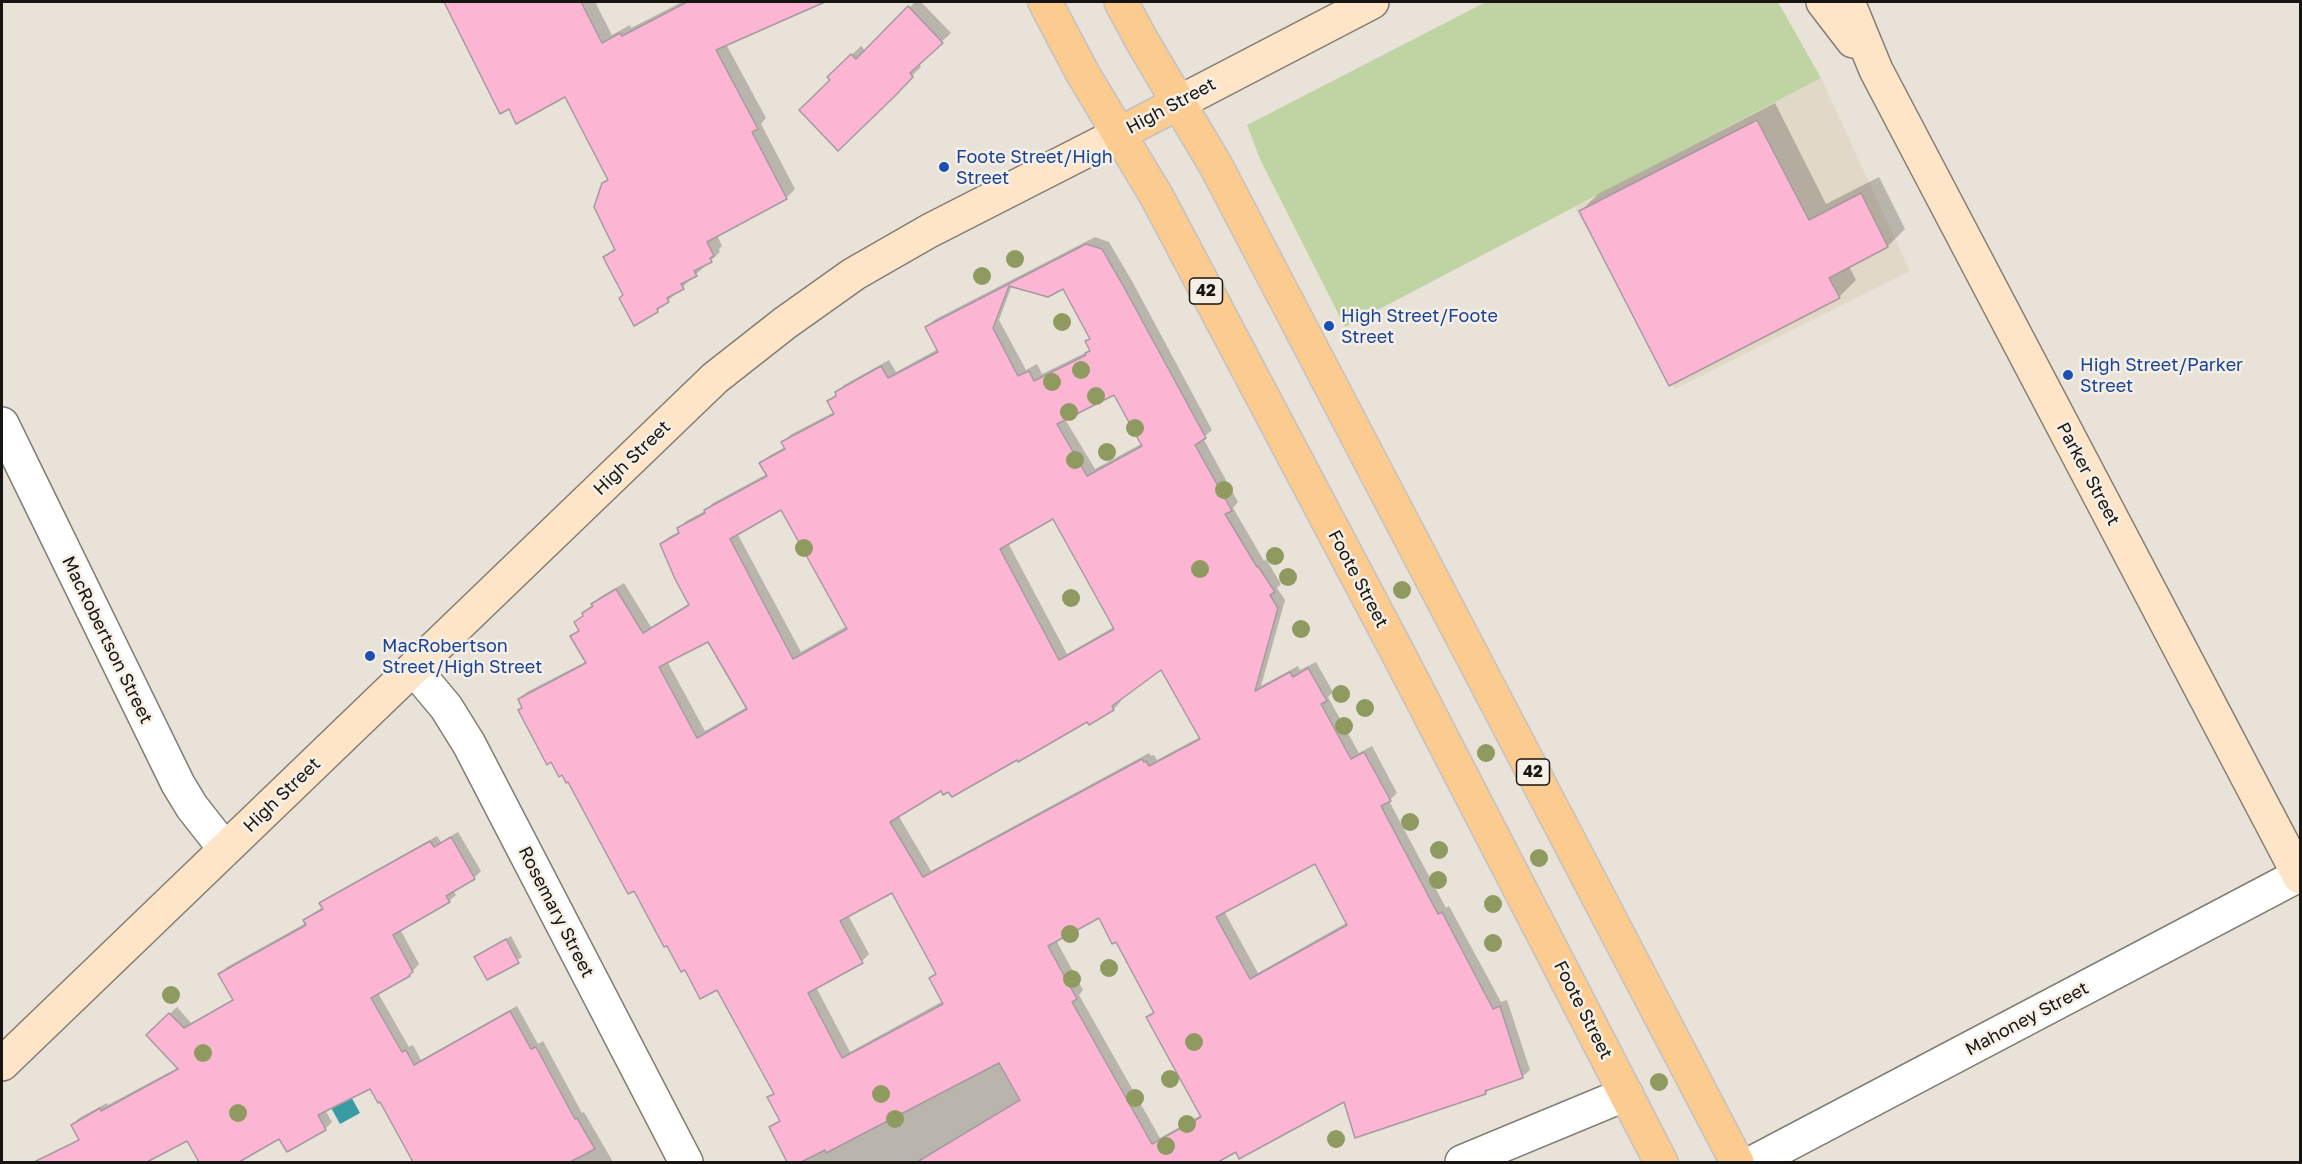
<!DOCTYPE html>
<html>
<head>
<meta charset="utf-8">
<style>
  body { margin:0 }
  #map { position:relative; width:2302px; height:1164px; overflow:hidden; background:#e8e2d8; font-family:"Golos Text",sans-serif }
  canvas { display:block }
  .frame { position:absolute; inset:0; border:3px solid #171512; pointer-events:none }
</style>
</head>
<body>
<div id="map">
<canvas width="2302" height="1164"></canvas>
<div class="frame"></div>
</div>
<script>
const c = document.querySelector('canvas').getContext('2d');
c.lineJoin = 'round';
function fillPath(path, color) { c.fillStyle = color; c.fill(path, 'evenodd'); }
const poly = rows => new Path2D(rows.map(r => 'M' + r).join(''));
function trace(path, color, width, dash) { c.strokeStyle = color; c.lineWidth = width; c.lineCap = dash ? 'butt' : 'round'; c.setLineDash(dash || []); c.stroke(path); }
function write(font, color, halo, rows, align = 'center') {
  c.font = font + ' "Golos Text",sans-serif'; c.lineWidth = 5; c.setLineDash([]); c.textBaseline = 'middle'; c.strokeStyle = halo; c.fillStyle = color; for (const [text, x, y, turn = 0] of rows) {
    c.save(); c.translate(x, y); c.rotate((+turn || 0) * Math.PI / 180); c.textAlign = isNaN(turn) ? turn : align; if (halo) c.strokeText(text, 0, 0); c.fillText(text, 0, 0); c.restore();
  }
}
fillPath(poly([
  [1821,78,1910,271,1675,389,1575,208]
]), '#e2d8c7');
fillPath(poly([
  [1486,2,1778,2,1821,78,1345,327,1260,159,1247,125]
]), '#c0d4a3');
fillPath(poly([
  [323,1046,360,1113,340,1124,303,1057]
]), '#389ba4');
fillPath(poly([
  [445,2,595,2,612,35,630,25,631,28,682,2,811,2,726,44,766,118,761,124,795,189,786,198,717,235,722,246,719,249,720,252,657,311,625,294,605,257,615,248,603,184,609,178,566,95,510,107,500,112],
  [915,2,921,2,951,33,919,63,921,67,838,148,831,80,838,68,861,46,866,51],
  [1775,103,1826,204,1879,177,1905,229,1888,246,1849,266,1856,280,1839,297,1581,211,1598,194],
  [1095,237,1109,242,1132,281,1212,430,1203,438,1238,502,1233,508,1264,561,1266,559,1281,584,1277,588,1285,600,1261,686,1298,666,1300,670,1316,662,1333,692,1328,697,1359,753,1372,746,1397,793,1389,801,1446,908,1449,906,1501,1002,1507,1000,1530,1070,1522,1077,1492,1087,1486,1093,1345,1100,1236,1150,1214,1156,1202,1162,789,1162,771,1128,781,1119,769,1098,775,1092,717,988,685,968,519,699,527,692,587,661,572,636,580,629,576,622,600,597,624,583,651,627,690,603,661,544,669,537,680,531,679,529,686,521,705,511,713,503,767,474,761,463,769,456,785,447,783,443,790,435,834,412,829,402,844,385,889,360,896,372,938,349,927,327,934,320],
  [1012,285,1064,287,1091,338,1087,342,1091,350,1042,374,1037,364,1026,370,999,320],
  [1114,393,1143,443,1095,469,1065,419],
  [782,508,847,626,801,652,737,533],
  [1053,516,1114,627,1067,654,1008,543],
  [709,640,747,707,705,731,667,661],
  [1162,668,1200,737,1157,760,1154,755,1151,756,1149,753,931,871,898,815,942,789,949,790,1017,758,1087,720,1089,723,1114,709,1121,701,1120,699],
  [1316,861,1348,922,1258,973,1224,911],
  [892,891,936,972,931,978,943,1001,850,1052,816,987,862,961,869,954,848,915],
  [1099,916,1117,940,1154,1011,1148,1017,1201,1115,1160,1138,1079,995,1083,990,1056,940],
  [458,832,481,871,474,878,453,890,456,895,449,901,400,929,419,964,409,975,378,993,409,1047,413,1045,421,1060,517,1006,538,1044,543,1041,582,1113,584,1112,613,1162,412,1162,414,1161,381,1100,371,1087,325,1110,332,1122,325,1129,280,1137,235,1162,201,1162,188,1139,144,1162,47,1162,72,1149,71,1146,80,1138,73,1125,79,1118,107,1103,108,1105,179,1067,148,1035,177,1007,191,1023,234,999,220,974,227,967,306,923,305,921,312,914,323,907,321,904,328,897,437,836,441,842],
  [511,936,522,957,488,978,475,957]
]), '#0003');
const building = poly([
  [444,2,581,2,602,43,620,33,622,36,687,2,825,2,716,50,758,129,752,132,787,199,707,242,714,256,710,258,712,262,694,271,697,276,681,284,684,289,667,298,669,302,657,309,658,312,634,326,619,298,623,295,603,257,615,250,594,207,602,183,608,180,565,97,516,124,509,109,500,114,444,2],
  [908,6,943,43,910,73,913,77,894,97,838,151,799,110,830,80,827,77,851,54,856,59,908,6],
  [1757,120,1809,220,1861,193,1888,247,1829,278,1840,298,1669,386,1579,211,1757,120],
  [1086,244,1102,249,1125,289,1206,438,1195,445,1232,511,1225,514,1257,567,1258,566,1275,592,1270,595,1278,608,1255,691,1290,672,1293,677,1308,668,1327,701,1321,704,1351,759,1364,752,1391,801,1381,806,1438,914,1442,912,1493,1009,1500,1006,1523,1078,1485,1091,1486,1094,1355,1138,1344,1102,1239,1159,1236,1152,1218,1162,917,1162,1020,1100,999,1063,826,1153,825,1150,801,1162,787,1162,769,1127,780,1121,767,1097,774,1094,717,990,700,999,685,970,681,972,667,946,664,947,634,891,628,894,568,782,566,783,562,775,559,777,551,762,547,765,518,710,522,708,518,699,586,663,570,636,579,631,574,622,583,616,582,613,593,606,591,604,616,589,643,633,689,605,675,579,660,544,679,533,677,528,705,513,704,510,767,476,759,463,785,449,781,442,834,414,827,401,836,396,835,392,881,366,888,378,938,352,925,327,1086,244],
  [1009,286,1048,297,1063,289,1090,339,1085,341,1090,351,1085,353,1086,355,1034,381,1029,371,1018,376,993,328,1009,286],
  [1114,395,1142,446,1087,476,1057,424,1114,395],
  [781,510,847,629,793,659,730,539,781,510],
  [1053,519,1114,629,1059,660,1000,549,1053,519],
  [708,642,747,709,697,738,659,667,708,642],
  [1161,670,1200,739,1149,766,1146,761,1144,762,1142,759,923,877,890,822,941,791,943,795,948,792,952,797,1017,760,1018,762,1087,722,1089,725,1114,710,1112,706,1161,670],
  [1315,864,1347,925,1250,979,1216,917,1315,864],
  [892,893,936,974,929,978,943,1004,842,1058,808,993,863,963,840,921,892,893],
  [1099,918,1112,944,1116,942,1154,1013,1146,1017,1201,1117,1152,1144,1072,1002,1077,999,1048,946,1099,918],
  [451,837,475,879,446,896,450,902,393,935,413,972,409,975,410,976,371,998,402,1052,406,1050,414,1065,510,1011,531,1049,536,1047,575,1119,577,1118,595,1149,570,1162,413,1162,380,1102,378,1103,370,1089,318,1115,326,1130,287,1152,279,1139,239,1162,199,1162,187,1141,147,1162,34,1162,79,1140,71,1125,100,1108,101,1111,178,1069,146,1035,169,1013,184,1028,233,1000,218,974,306,925,303,920,323,909,319,903,430,841,434,847,451,837],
  [506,939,519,963,487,980,474,957,506,939]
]);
fillPath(building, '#fcb5d3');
trace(building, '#a69a9f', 1.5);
const minor = poly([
  [2,424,178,784,192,807,225,849],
  [414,669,446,707,469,744,686,1162],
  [1462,1162,1626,1094],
  [1754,1162,2299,875]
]);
const secondary = poly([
  [1823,2,1853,41],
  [1848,2,1876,70,2300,877],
  [1180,102,1372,2],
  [2,1064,715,378,785,323,854,274,929,231,1119,134]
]);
const primary = poly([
  [1045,2,1083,74,1157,197,1399,655,1661,1162],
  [1121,2,1142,41,1216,166,1737,1162],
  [1119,134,1180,102]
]);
trace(minor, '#827d73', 36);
trace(secondary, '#827d73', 36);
trace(primary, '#c3c2c1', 36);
trace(minor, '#fff', 33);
trace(secondary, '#fee5c8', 33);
trace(primary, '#fccb90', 33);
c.fillStyle = '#8f9a61';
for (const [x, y] of [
  [1015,259],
  [982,276],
  [1062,322],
  [1081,370],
  [1052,382],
  [1096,396],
  [1069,412],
  [1135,428],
  [1107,452],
  [1075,460],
  [1224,490],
  [804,548],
  [1275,556],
  [1200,569],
  [1288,577],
  [1402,590],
  [1071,598],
  [1301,629],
  [1341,694],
  [1365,708],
  [1344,726],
  [1486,753],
  [1410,822],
  [1439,850],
  [1539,858],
  [1438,880],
  [1493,904],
  [1070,934],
  [1493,943],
  [1109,968],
  [1072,979],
  [171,995],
  [1194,1042],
  [203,1053],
  [1170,1079],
  [1659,1082],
  [881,1094],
  [1135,1098],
  [238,1113],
  [895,1119],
  [1187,1124],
  [1336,1139],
  [1166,1146]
]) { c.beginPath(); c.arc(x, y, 9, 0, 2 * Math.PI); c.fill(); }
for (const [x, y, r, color] of [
  [944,167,6,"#1a4fb4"],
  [1329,326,6,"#1a4fb4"],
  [2068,375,6,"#1a4fb4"],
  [370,656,6,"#1a4fb4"]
]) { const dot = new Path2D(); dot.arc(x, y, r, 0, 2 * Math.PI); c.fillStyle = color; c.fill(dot); trace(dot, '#f6efe5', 2); }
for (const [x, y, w] of [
  [1206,291,33],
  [1533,772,33]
]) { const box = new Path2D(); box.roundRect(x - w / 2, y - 13, w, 26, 4.5); c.fillStyle = '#f6efe5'; c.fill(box); trace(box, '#171512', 1.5); }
write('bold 16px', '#171512', null, [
  ["42",1206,291],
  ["42",1533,772]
]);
write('18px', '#171512', '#f6efe5', [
  ["High Street",1171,106,-28],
  ["High Street",632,458,-44],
  ["Parker Street",2088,474,62],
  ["Foote Street",1358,579,62],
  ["MacRobertson Street",107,640,64],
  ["High Street",282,795,-44],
  ["Rosemary Street",556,912,63],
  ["Foote Street",1583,1010,63],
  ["Mahoney Street",2027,1019,-28]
]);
write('18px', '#164399', '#f6efe5', [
  ["Foote Street/High",956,157],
  ["Street",956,178],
  ["High Street/Foote",1341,316],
  ["Street",1341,337],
  ["High Street/Parker",2080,365],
  ["Street",2080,386],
  ["MacRobertson",382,646],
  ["Street/High Street",382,667]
], 'left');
</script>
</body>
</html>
